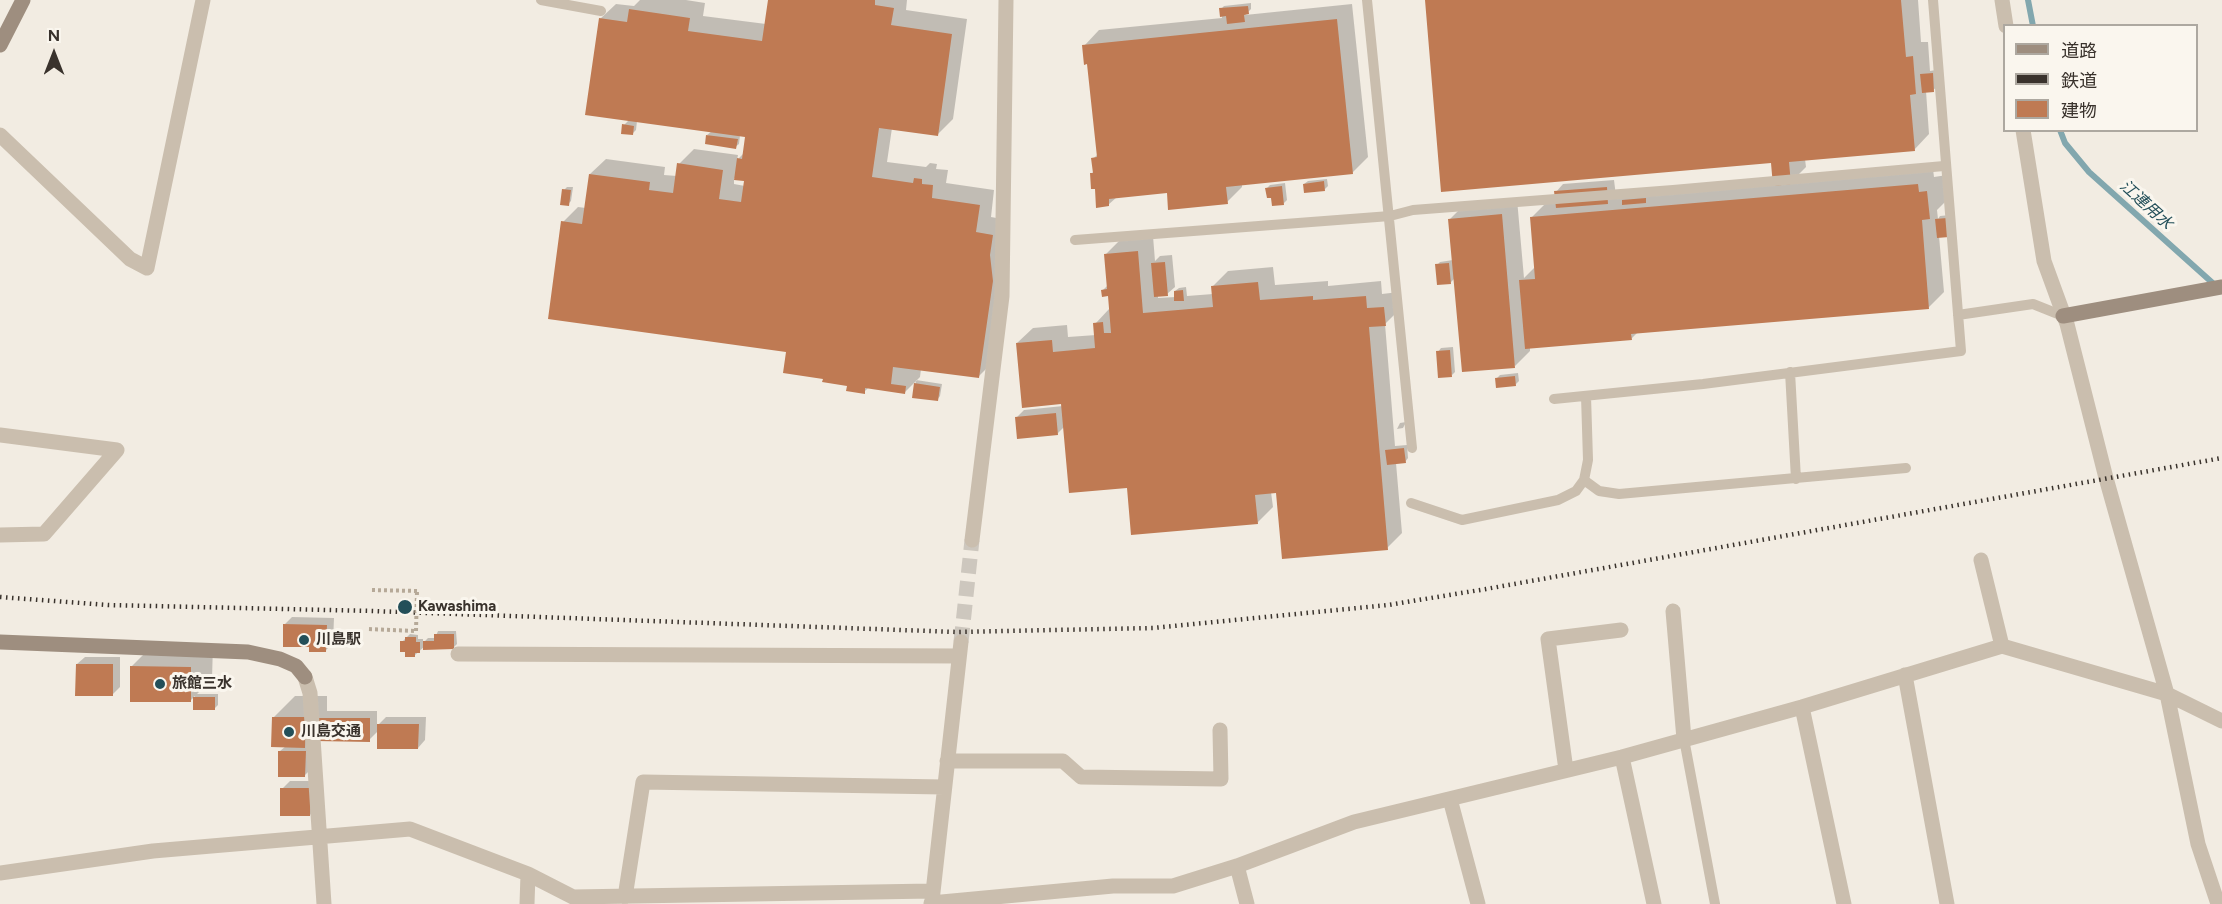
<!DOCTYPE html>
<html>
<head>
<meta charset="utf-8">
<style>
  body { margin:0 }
  #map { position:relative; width:2222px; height:904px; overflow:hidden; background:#f2ece2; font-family:Figtree,"Noto Sans JP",sans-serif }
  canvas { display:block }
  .legend { position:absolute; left:2003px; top:24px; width:195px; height:108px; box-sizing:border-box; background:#faf6ee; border:2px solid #ada8a0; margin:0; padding:8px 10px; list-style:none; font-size:18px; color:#39322c }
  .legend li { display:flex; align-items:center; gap:12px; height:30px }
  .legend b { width:30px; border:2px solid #ada8a0 }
  .north { position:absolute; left:24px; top:24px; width:60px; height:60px; -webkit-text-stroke:4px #faf6ee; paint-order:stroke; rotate:0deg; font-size:16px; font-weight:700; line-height:24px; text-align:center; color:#39322c }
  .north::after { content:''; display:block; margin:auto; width:21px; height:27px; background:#39322c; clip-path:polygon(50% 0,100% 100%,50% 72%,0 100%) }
</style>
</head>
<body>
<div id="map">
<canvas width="2222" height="904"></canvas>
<ul class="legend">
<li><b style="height:8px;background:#9e8e7f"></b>道路</li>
<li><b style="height:8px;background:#39322c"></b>鉄道</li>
<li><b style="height:16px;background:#bf7a53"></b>建物</li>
</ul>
<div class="north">N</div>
</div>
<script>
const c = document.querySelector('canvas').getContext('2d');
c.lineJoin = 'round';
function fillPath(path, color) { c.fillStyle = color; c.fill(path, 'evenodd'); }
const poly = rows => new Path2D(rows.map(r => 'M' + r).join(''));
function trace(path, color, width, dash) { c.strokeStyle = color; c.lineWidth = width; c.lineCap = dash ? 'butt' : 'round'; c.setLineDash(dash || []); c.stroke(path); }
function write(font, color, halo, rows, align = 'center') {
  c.font = font + ' Figtree,"Noto Sans JP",sans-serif'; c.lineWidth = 6; c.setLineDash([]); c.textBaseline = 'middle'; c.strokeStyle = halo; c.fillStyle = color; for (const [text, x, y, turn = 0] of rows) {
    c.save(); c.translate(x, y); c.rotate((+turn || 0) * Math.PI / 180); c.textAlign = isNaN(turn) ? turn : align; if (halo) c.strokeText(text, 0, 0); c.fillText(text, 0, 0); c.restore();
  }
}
fillPath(poly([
  [640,0,686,0,705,3,703,16,766,24,769,0,907,0,906,10,967,19,953,119,937,135,892,128,887,162,926,167,930,163,937,164,936,169,948,170,946,183,994,190,991,217,1008,220,994,361,978,377,921,369,920,377,905,392,869,387,864,392,849,384,825,378,787,350,563,222,578,207,586,208,590,174,606,159,665,167,664,175,677,176,679,164,694,149,738,155,737,160,744,153,746,136,740,135,739,144,735,147,707,135,712,131,637,121,636,130,632,134,624,125,629,120,600,19,616,4,634,6],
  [734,178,746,180,745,186,734,184],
  [1426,0,1918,0,1921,42,1928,42,1930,71,1936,70,1937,87,1933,90,1926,91,1929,134,1914,150,1805,159,1806,167,1792,181,1933,169,1934,177,1947,175,1945,202,1937,210,1938,219,1940,216,1950,215,1939,236,1944,292,1929,307,1638,332,1631,339,1530,347,1530,351,1515,366,1455,278,1450,283,1437,265,1440,262,1453,260,1450,219,1465,204,1517,199,1524,278,1536,266,1531,218,1547,202,1557,201,1556,192,1563,184,1614,180,1616,196,1774,183,1772,162],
  [1251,3,1251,9,1245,15,1352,4,1368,157,1352,173,1242,184,1242,187,1227,202,1168,191,1117,197,1108,205,1096,187,1091,174,1094,171,1093,159,1098,154,1088,63,1084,46,1099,30,1222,18,1221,9,1224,6],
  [1327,179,1328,186,1324,190,1304,184,1308,181],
  [1285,183,1287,200,1283,204,1273,196,1267,188,1270,185],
  [567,187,573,187,571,201,568,204,564,190],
  [1153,236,1155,261,1160,256,1172,255,1175,287,1167,294,1158,295,1158,298,1175,297,1175,291,1179,288,1186,287,1187,296,1213,294,1213,286,1228,271,1273,267,1275,285,1328,281,1328,286,1381,281,1382,294,1399,292,1400,309,1385,324,1395,446,1407,445,1408,458,1405,462,1396,463,1402,533,1387,548,1277,491,1271,492,1273,507,1257,523,1128,487,1065,426,1057,434,1017,417,1024,410,1063,406,1017,343,1033,328,1067,325,1068,337,1096,335,1095,324,1110,308,1109,294,1103,290,1108,285,1106,254,1121,239],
  [1453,347,1455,372,1452,375,1438,352,1441,348],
  [1518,373,1519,381,1515,385,1497,378,1500,375],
  [916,380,942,384,940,396,937,400,914,396],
  [1406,422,1403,428,1397,429,1400,423],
  [292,617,334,618,333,643,325,651,311,646,285,624],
  [438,631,456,631,457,644,453,648,425,646,415,655,402,642,410,634,418,635,418,639,423,639,423,643,428,638,435,638],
  [153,645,213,645,212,679,197,694,218,694,218,705,214,709,195,709,195,696,190,701,131,667],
  [85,657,120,657,120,687,112,695,77,664],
  [295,696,327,696,327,711,377,711,377,726,386,717,426,717,425,740,418,748,378,731,369,740,317,740,312,768,305,775,280,751,286,746,273,718],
  [290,781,318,781,317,807,310,815,282,789]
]), '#0003');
trace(poly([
  [2028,0,2033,26],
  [2060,130,2065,143,2089,172,2216,286]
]), '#82a7ae', 6);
fillPath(poly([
  [768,0,875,0,875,5,894,8,891,25,952,34,938,136,879,128,872,177,913,183,914,178,922,179,922,184,933,185,932,198,980,205,976,232,993,235,990,255,993,281,979,378,893,367,891,384,906,386,905,394,865,388,865,394,846,391,847,386,822,382,823,379,783,373,786,352,548,319,561,221,582,224,589,174,650,182,649,190,673,193,677,163,723,170,719,199,741,202,744,181,734,180,737,158,742,159,745,137,585,115,599,18,627,22,629,9,690,18,688,31,762,41],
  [1425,0,1901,0,1906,57,1913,56,1916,94,1910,95,1915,151,1789,162,1791,184,1773,186,1771,163,1441,192],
  [1248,6,1249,14,1244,15,1245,22,1227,24,1226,16,1220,17,1219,8],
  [1337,19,1353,174,1226,187,1228,204,1168,210,1167,193,1109,199,1109,206,1096,208,1095,189,1091,189,1090,173,1093,173,1091,158,1097,157,1087,64,1084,65,1082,45],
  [1933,73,1934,92,1922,93,1920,74],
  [622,124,634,126,633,135,621,134],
  [706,135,738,139,736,149,705,144],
  [1324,181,1325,191,1304,193,1303,184],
  [1918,184,1919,192,1927,191,1930,219,1922,220,1929,309,1631,334,1632,340,1525,349,1519,280,1535,279,1530,217],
  [1282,186,1284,205,1272,206,1271,198,1267,198,1265,188],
  [1607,187,1608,204,1556,208,1554,191],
  [562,189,571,190,569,206,560,205],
  [1646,198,1646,203,1622,205,1622,200],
  [1502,214,1515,368,1462,372,1448,219],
  [1947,218,1949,237,1937,238,1935,219],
  [1138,251,1143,313,1213,307,1211,286,1258,282,1260,300,1313,296,1313,300,1366,296,1367,308,1384,307,1386,326,1369,327,1388,550,1282,559,1276,493,1255,495,1258,524,1131,535,1127,488,1069,493,1061,404,1022,408,1016,343,1052,340,1053,352,1095,348,1093,323,1103,322,1104,333,1111,333,1108,296,1102,297,1101,290,1107,289,1104,254],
  [1165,262,1168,296,1154,297,1151,263],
  [1449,263,1451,284,1437,285,1435,264],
  [1183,290,1184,301,1174,301,1174,291],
  [1450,350,1452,377,1438,378,1436,351],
  [1515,376,1516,386,1496,388,1495,378],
  [914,383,940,387,938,401,912,398],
  [1056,413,1058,435,1017,439,1015,417],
  [1404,448,1406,463,1387,465,1385,450],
  [283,624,327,625,326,652,309,652,309,647,283,647],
  [434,634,454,634,454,649,423,650,423,641,434,641],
  [405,637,416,637,416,642,420,642,420,653,415,653,415,657,405,657,405,652,400,652,400,641,405,641],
  [76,664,113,664,113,696,75,696],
  [130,666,191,667,191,702,130,702],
  [193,697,215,697,215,710,193,710],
  [272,717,306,717,305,748,271,747],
  [316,718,370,718,370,742,316,741],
  [377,724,419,724,418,749,377,749],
  [278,751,306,751,305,777,278,777],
  [280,788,311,788,310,816,280,816]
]), '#bf7a53');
trace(poly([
  [961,642,972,540]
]), '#cdc7be', 15, [15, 8]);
trace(poly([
  [372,590,417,591],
  [369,629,416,631]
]), '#b6a998', 4, [3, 3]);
trace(poly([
  [541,0,601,11],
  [1367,0,1412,448],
  [1075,240,1390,216,1413,210,1673,190,1944,166],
  [1958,315,2033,304,2063,316],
  [1790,372,1796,479],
  [1554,399,1703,384,1961,351,1933,0],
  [1584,480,1599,491,1619,494,1906,468],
  [1411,503,1462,520,1558,500,1576,491,1584,480,1588,460,1586,396],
  [1684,739,1715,904]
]), '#cabeae', 10);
trace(poly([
  [2002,0,2006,26],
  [2023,130,2044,261,2067,324,2106,478,2167,694,2198,844,2218,904],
  [0,135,130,259,147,268,203,0],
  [0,435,117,450,44,534,0,535],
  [972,540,1002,296,1006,0],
  [1981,560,2002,646],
  [1673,611,1684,739],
  [458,654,959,656],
  [1905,675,1947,904],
  [305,677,310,693,324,904],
  [1802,707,1844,904],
  [1622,757,1654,904],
  [947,761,1063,761,1081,777,1221,779,1220,730],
  [1566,770,1548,639,1621,630],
  [1450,799,1478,904],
  [1237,866,1247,904],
  [0,873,153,851,410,829,528,874,573,897,932,891],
  [625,897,643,782,944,787],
  [932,901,961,642],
  [931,903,1113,886,1173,886,1237,866,1354,822,1622,757,1802,707,2002,646,2167,694,2222,721],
  [527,904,528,874]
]), '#cabeae', 15);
trace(poly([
  [0,45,23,0],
  [2063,316,2222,287],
  [0,642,248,652,280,659,296,666,305,677]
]), '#9e8e7f', 15);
trace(poly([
  [0,597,108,605,373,611,957,632,1153,628,1388,605,1486,589,2222,458]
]), '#39322c', 4.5, [1.5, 4.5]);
trace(poly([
  [416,631,417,591]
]), '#b6a998', 4, [3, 3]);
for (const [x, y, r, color] of [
  [405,607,8,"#234f59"],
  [304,640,6,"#234f59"],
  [160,684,6,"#234f59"],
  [289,732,6,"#234f59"]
]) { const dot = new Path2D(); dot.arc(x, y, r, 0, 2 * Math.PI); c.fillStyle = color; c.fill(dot); trace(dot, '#faf6ee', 2); }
write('bold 15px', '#39322c', '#faf6ee', [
  ["Kawashima",418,607],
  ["川島駅",316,640],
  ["旅館三水",172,684],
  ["川島交通",301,732]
], 'left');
write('italic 16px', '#234f59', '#faf6ee', [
  ["江連用水",2146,205,42]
]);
</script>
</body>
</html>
